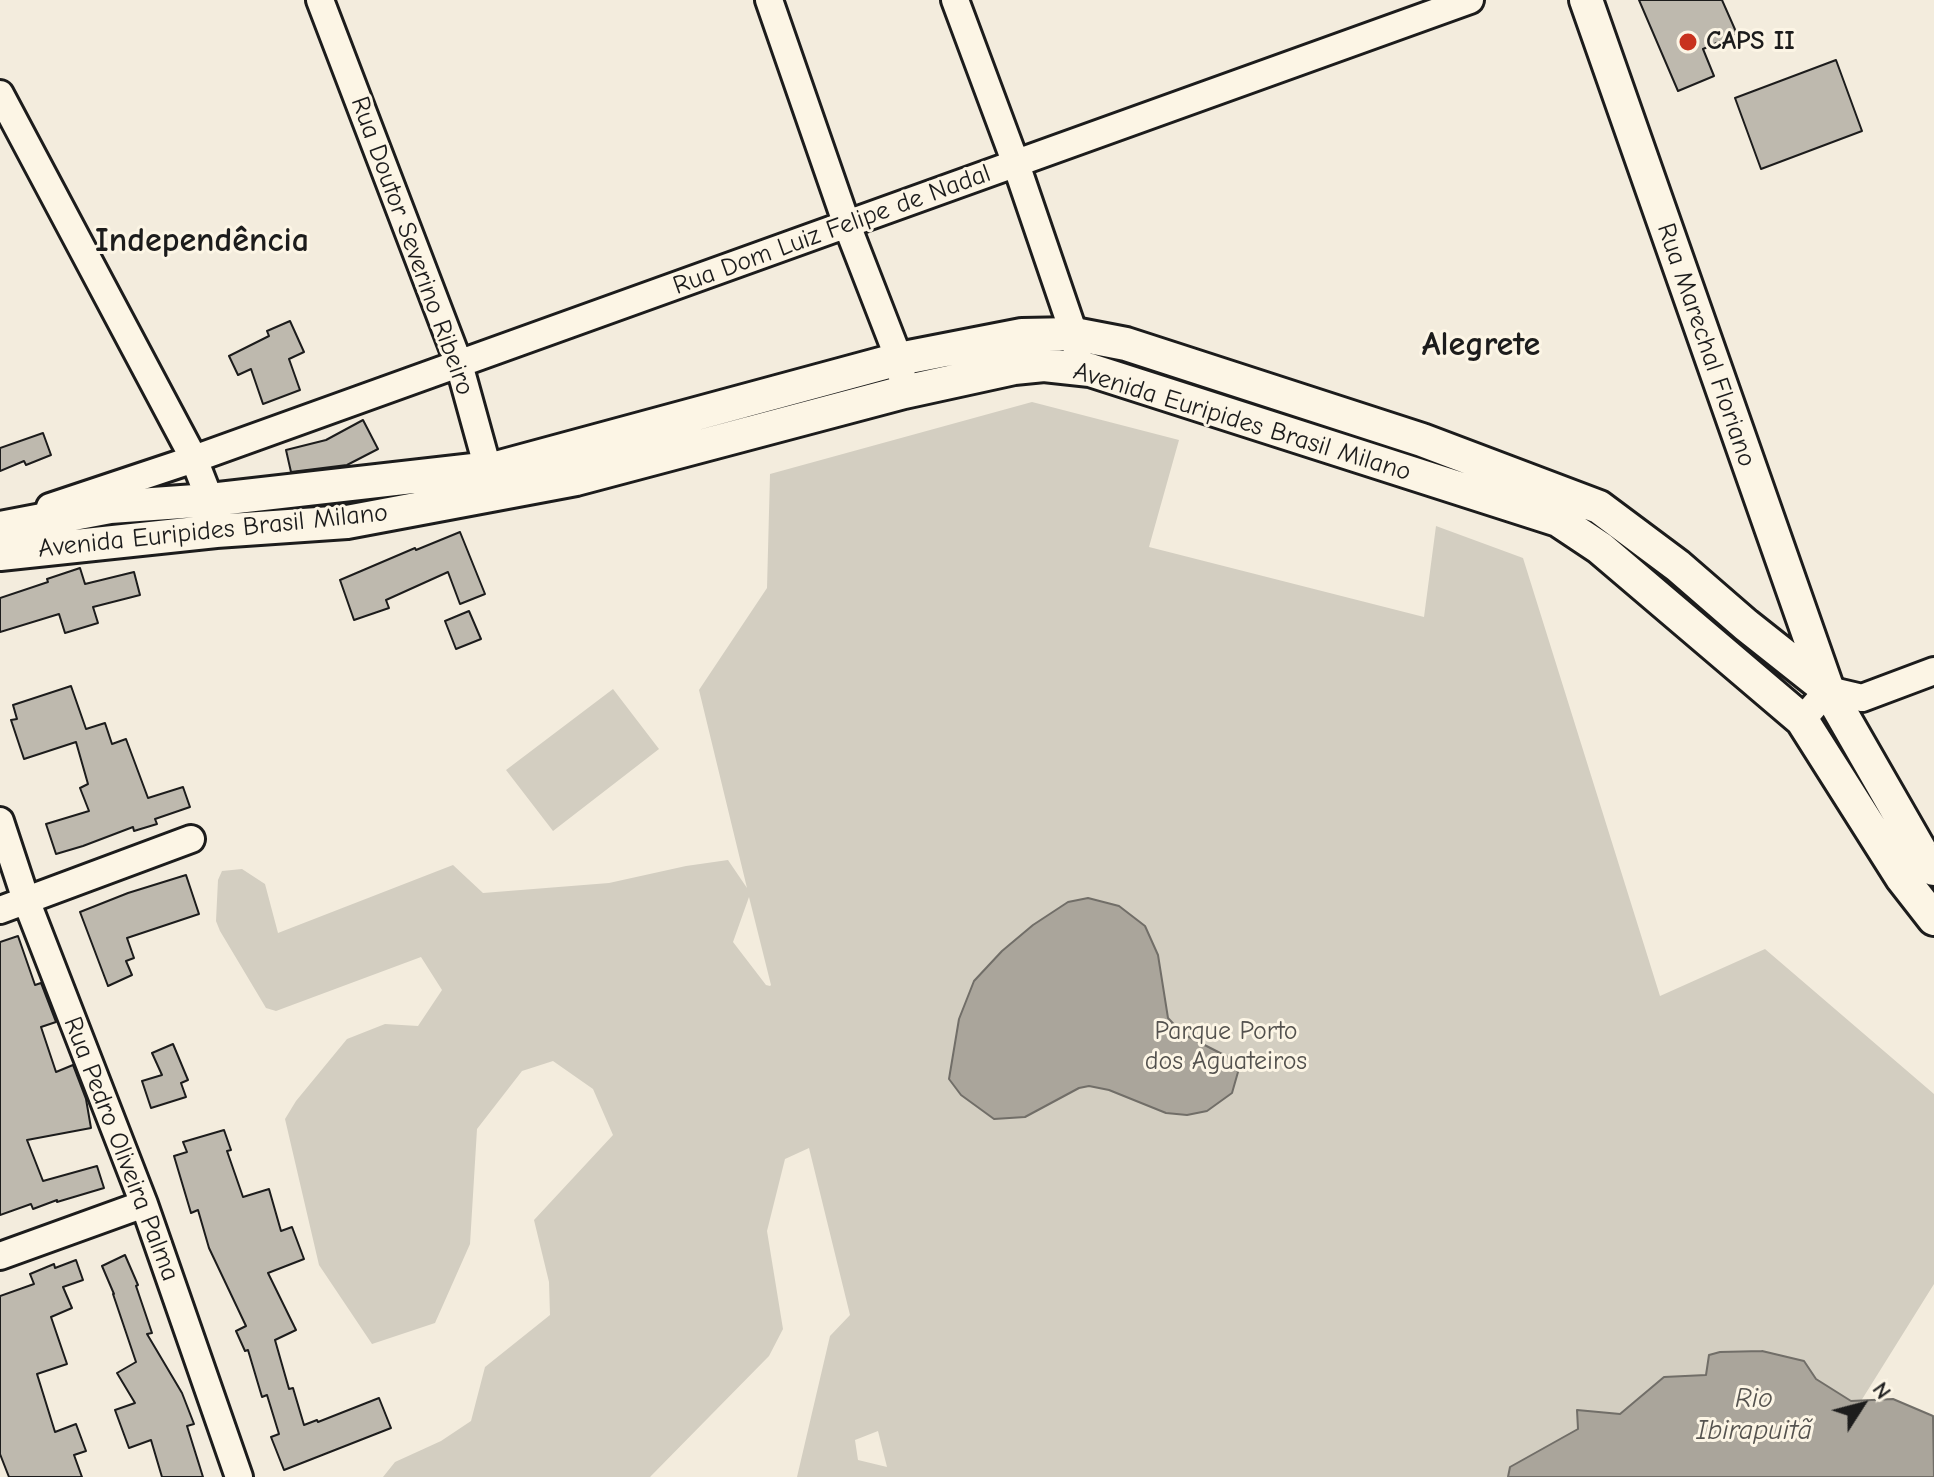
<!DOCTYPE html>
<html>
<head>
<meta charset="utf-8">
<style>
  body { margin:0 }
  #map { position:relative; width:1934px; height:1477px; overflow:hidden; background:#f3ecdd; font-family:"Comic Neue",sans-serif }
  canvas { display:block }
  .north { position:absolute; left:1822px; top:1365px; width:80px; height:80px; -webkit-text-stroke:6px #fcf5e5; paint-order:stroke; rotate:54deg; font-size:22px; font-weight:700; line-height:32px; text-align:center; color:#1c1c1c }
  .north::after { content:''; display:block; margin:auto; width:28px; height:36px; background:#1c1c1c; clip-path:polygon(50% 0,100% 100%,50% 72%,0 100%) }
</style>
</head>
<body>
<div id="map">
<canvas width="1934" height="1477"></canvas>
<div class="north">N</div>
</div>
<script>
const c = document.querySelector('canvas').getContext('2d');
c.lineJoin = 'round';
function fillPath(path, color) { c.fillStyle = color; c.fill(path, 'evenodd'); }
const poly = rows => new Path2D(rows.map(r => 'M' + r).join(''));
function trace(path, color, width, dash) { c.strokeStyle = color; c.lineWidth = width; c.lineCap = dash ? 'butt' : 'round'; c.setLineDash(dash || []); c.stroke(path); }
function write(font, color, halo, rows, align = 'center') {
  c.font = font + ' "Comic Neue",sans-serif'; c.lineWidth = 6; c.setLineDash([]); c.textBaseline = 'middle'; c.strokeStyle = halo; c.fillStyle = color; for (const [text, x, y, turn = 0] of rows) {
    c.save(); c.translate(x, y); c.rotate((+turn || 0) * Math.PI / 180); c.textAlign = isNaN(turn) ? turn : align; if (halo) c.strokeText(text, 0, 0); c.fillText(text, 0, 0); c.restore();
  }
}
fillPath(poly([
  [1032,402,1179,440,1149,547,1424,617,1436,526,1523,558,1660,996,1765,949,1934,1094,1934,1284,1856,1409,1782,1368,1689,1377,1537,1477,797,1477,830,1336,850,1315,809,1148,785,1159,767,1231,783,1329,769,1356,650,1477,383,1477,395,1462,441,1441,471,1421,485,1367,550,1315,549,1282,534,1220,613,1135,593,1089,553,1061,522,1071,477,1129,470,1244,435,1323,372,1344,319,1265,285,1119,296,1101,347,1039,385,1024,418,1026,442,990,421,957,276,1011,266,1008,220,931,216,921,218,880,222,871,242,869,265,884,278,933,453,865,483,893,609,883,686,866,728,860,747,888,699,690,767,588,770,474],
  [749,897,771,985,770,986,766,985,733,942],
  [878,1431,887,1467,858,1460,855,1440],
  [613,689,659,749,553,831,506,770]
]), '#d3cec1');
const water = poly([
  [1088,898,1119,906,1145,926,1158,955,1168,1018,1183,1034,1230,1058,1238,1072,1232,1093,1207,1111,1187,1115,1166,1113,1109,1090,1089,1086,1079,1088,1025,1117,994,1119,961,1095,949,1079,959,1019,974,981,1002,951,1033,925,1068,902,1088,898],
  [1762,1351,1804,1361,1816,1379,1851,1401,1893,1399,1933,1416,1934,1477,1508,1477,1510,1467,1578,1429,1577,1410,1620,1414,1664,1377,1706,1375,1709,1355,1720,1352,1762,1351]
]);
fillPath(water, '#aaa59b');
trace(water, '#716e68', 2);
const building = poly([
  [1639,0,1722,0,1737,34,1703,49,1714,76,1678,91,1639,0],
  [1836,60,1862,131,1761,169,1735,98,1836,60],
  [290,321,304,352,289,359,300,390,263,404,251,369,238,375,229,356,269,336,267,331,290,321],
  [363,420,378,449,347,465,291,472,286,450,326,440,363,420],
  [43,433,51,455,26,465,24,461,0,471,0,448,43,433],
  [460,532,485,594,460,604,448,572,386,600,389,608,354,620,340,580,415,548,416,550,460,532],
  [80,568,85,584,134,572,140,595,93,607,98,623,65,633,59,614,0,632,0,598,48,582,47,579,80,568],
  [469,611,481,639,456,649,445,621,469,611],
  [71,686,86,729,105,723,112,744,126,739,148,798,183,787,190,807,155,819,157,824,134,831,133,827,83,846,56,854,46,824,89,811,80,788,88,784,76,742,24,759,11,720,17,719,13,705,71,686],
  [186,875,199,914,127,938,134,958,126,961,132,975,108,986,80,912,128,893,186,875],
  [18,936,35,985,41,983,56,1022,41,1027,56,1072,73,1065,86,1099,91,1128,27,1140,43,1181,97,1166,104,1188,57,1202,57,1200,33,1209,31,1204,0,1215,0,942,18,936],
  [173,1044,188,1080,181,1083,186,1097,151,1108,142,1081,162,1075,152,1053,173,1044],
  [224,1130,231,1150,227,1151,243,1197,269,1189,281,1231,292,1227,304,1259,268,1273,296,1330,275,1340,289,1389,293,1388,304,1425,317,1420,318,1422,379,1398,391,1428,284,1470,271,1437,279,1434,267,1395,262,1397,248,1350,245,1351,236,1331,246,1326,209,1248,198,1210,191,1213,174,1156,187,1152,183,1142,224,1130],
  [125,1255,138,1285,136,1286,152,1333,147,1334,182,1393,194,1424,187,1426,203,1477,162,1477,151,1440,129,1448,115,1410,135,1403,117,1373,136,1362,113,1294,114,1294,102,1266,125,1255],
  [76,1260,83,1280,63,1287,72,1308,51,1317,67,1364,37,1374,55,1432,76,1424,86,1451,74,1455,82,1477,9,1477,0,1454,0,1296,34,1284,30,1274,54,1264,55,1268,76,1260]
]);
fillPath(building, '#beb9ae');
trace(building, '#1c1c1c', 2);
const minor = poly([
  [320,0,459,364,488,469,492,487],
  [769,0,847,225,899,359,902,377],
  [955,0,1016,164,1074,334,1078,357,1077,367],
  [0,94,194,459,210,500,214,519],
  [50,507,194,459,1470,0],
  [1802,720,1828,690,1862,698,1934,671],
  [0,821,26,900,144,1204,239,1477],
  [0,910,191,839],
  [0,1256,144,1204]
]);
const major = poly([
  [1586,0,1828,690],
  [0,528,110,507,210,500,500,467,899,359,1022,335,1074,334,1126,344,1422,440,1599,507,1678,566,1746,625,1828,690,1921,852,1934,869],
  [0,554,216,531,347,522,576,479,904,392,1014,368,1044,365,1090,370,1558,520,1600,548,1802,720,1902,878,1934,919]
]);
trace(minor, '#1c1c1c', 32);
trace(major, '#1c1c1c', 38);
trace(minor, '#fcf5e5', 26);
trace(major, '#fcf5e5', 32);
for (const [x, y, r, color] of [
  [1688,42,10,"#c8321e"]
]) { const dot = new Path2D(); dot.arc(x, y, r, 0, 2 * Math.PI); c.fillStyle = color; c.fill(dot); trace(dot, '#fcf5e5', 3); }
write('bold 26px', '#1c1c1c', '#fcf5e5', [
  ["CAPS II",1706,42]
], 'left');
write('26px', '#1c1c1c', '#fcf5e5', [
  ["Rua Dom Luiz Felipe de Nadal",832,230,-20],
  ["Rua Doutor Severino Ribeiro",412,246,70],
  ["Rua Marechal Floriano",1706,345,71],
  ["Avenida Euripides Brasil Milano",1242,422,17],
  ["Avenida Euripides Brasil Milano",213,531,-6],
  ["Rua Pedro Oliveira Palma",121,1149,69]
]);
write('26px', '#53514e', '#fcf5e5', [
  ["Parque Porto",1226,1032],
  ["dos Aguateiros",1226,1062]
]);
write('italic 28px', '#55534f', '#fcf5e5', [
  ["Rio",1754,1399],
  ["Ibirapuitã",1754,1431]
]);
write('bold 34px', '#1c1c1c', '#fcf5e5', [
  ["Independência",202,241],
  ["Alegrete",1481,345]
]);
</script>
</body>
</html>
